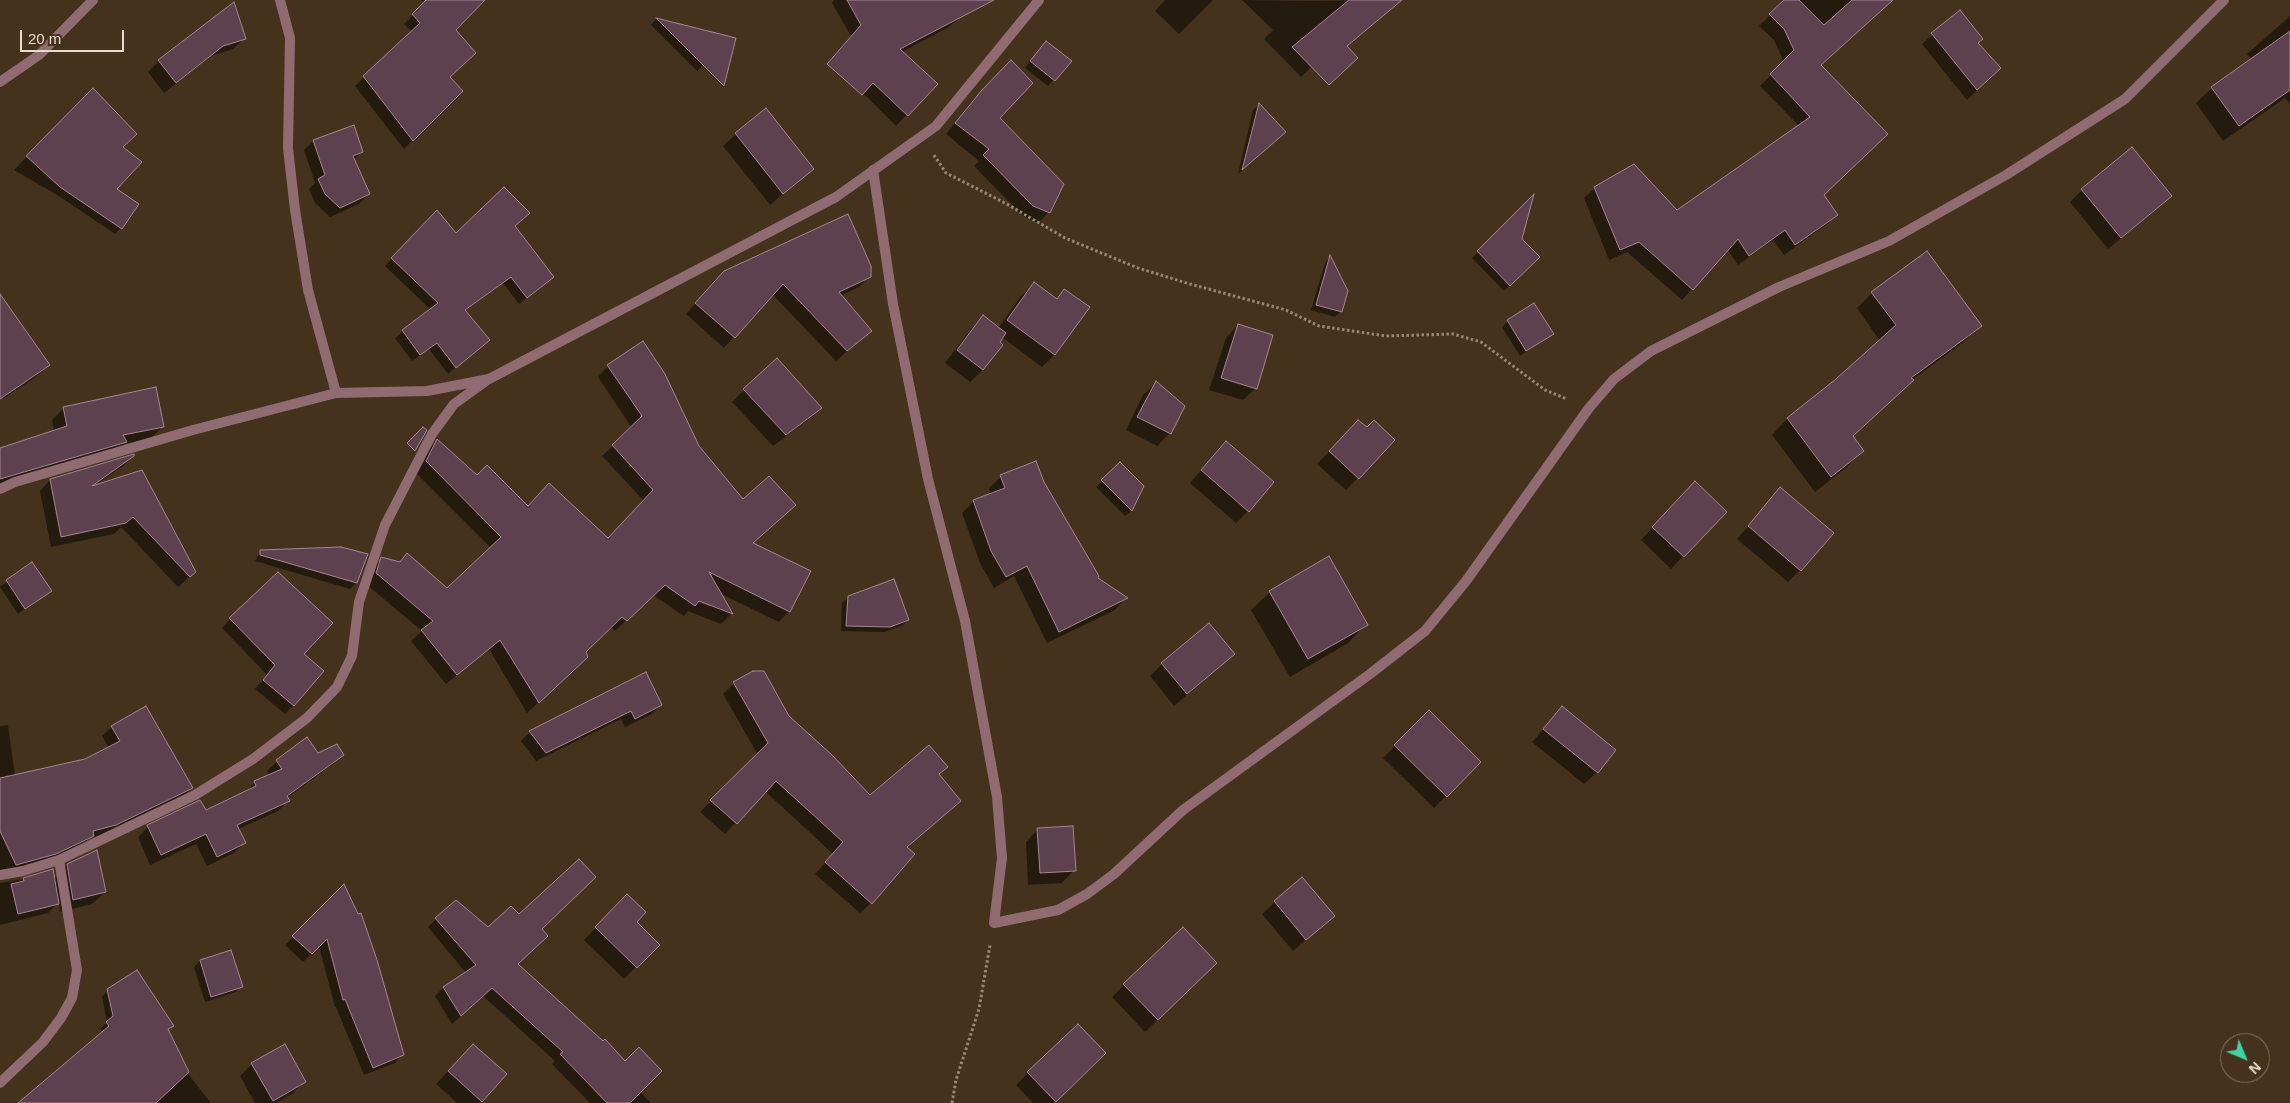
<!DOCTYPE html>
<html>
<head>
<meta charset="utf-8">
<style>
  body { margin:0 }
  #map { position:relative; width:2290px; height:1103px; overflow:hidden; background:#45321c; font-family:Arial,sans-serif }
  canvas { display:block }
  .north { position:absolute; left:2220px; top:1033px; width:50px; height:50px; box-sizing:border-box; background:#45321c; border:1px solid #877664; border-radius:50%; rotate:135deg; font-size:14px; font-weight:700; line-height:20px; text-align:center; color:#e9dccf }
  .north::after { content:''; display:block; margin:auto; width:18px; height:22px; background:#3ed4a2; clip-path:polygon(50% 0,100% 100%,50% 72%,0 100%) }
  .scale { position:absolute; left:20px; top:30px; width:104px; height:22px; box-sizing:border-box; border:2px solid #e9dccf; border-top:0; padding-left:6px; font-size:15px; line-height:18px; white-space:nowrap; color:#e9dccf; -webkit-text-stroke:4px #45321c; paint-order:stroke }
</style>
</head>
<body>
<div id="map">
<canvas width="2290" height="1103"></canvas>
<div class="north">N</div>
<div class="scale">20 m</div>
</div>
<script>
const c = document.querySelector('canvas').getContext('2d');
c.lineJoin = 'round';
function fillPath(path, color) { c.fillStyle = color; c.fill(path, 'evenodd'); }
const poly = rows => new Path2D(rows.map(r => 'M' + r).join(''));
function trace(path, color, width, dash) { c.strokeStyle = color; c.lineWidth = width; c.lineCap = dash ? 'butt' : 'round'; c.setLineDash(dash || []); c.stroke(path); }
fillPath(poly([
  [421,0,483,0,454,30,448,78,461,91,404,149,355,86,412,32,404,24,426,2],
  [834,0,984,0,947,28,902,52,936,84,896,126,830,60,851,36,832,3],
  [1165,0,1213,0,1179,34,1155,11],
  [1242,0,1312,1,1379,0,1301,77,1264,39,1273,30],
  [1786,0,1876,0,1820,65,1823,195,1836,215,1826,225,1784,255,1773,240,1738,265,1727,249,1682,300,1627,252,1609,260,1584,198,1595,188,1677,211,1799,126,1760,86,1784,62,1774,40,1759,26],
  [233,4,244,39,233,49,211,56,164,93,148,72,159,61],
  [1960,11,1976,44,2000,68,1967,100,1922,44],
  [2290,16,2290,104,2285,98,2223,141,2196,103,2212,88,2252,60,2247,54],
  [656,19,731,38,697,71,651,25],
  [1040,48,1070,61,1048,86,1025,68],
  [1011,62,998,118,1049,212,1038,223,1023,216,974,166,979,161,946,134,971,102],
  [93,89,122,147,115,190,121,228,115,234,62,198,14,170],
  [1259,105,1278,138,1238,174,1253,110],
  [736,134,812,169,770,205,723,146],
  [314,141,362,152,353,160,369,194,359,204,330,217,315,203,309,189,315,183,304,150],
  [2082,190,2158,208,2108,249,2070,202],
  [1531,199,1520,239,1538,257,1504,291,1472,258],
  [436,212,456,235,514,226,553,277,519,304,503,283,464,311,488,340,448,374,429,349,412,361,395,338,431,310,385,266],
  [1330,257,1341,311,1335,317,1311,310,1325,263],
  [870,276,859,287,840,296,870,331,836,361,772,294,724,348,686,314,714,283],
  [1034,284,1055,300,1065,290,1088,307,1054,355,1042,367,1002,337,983,370,970,382,945,363,971,329,983,317,998,328,1021,296],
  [1872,293,1980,326,1965,341,1912,380,1852,437,1863,451,1847,467,1815,492,1772,435,1787,419,1837,380,1880,341,1857,308],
  [1508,321,1552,334,1520,356,1502,327],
  [1238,325,1256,388,1243,400,1209,390,1226,338],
  [0,351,48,365,36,377,3,399,0,394],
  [608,366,698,447,789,611,779,622,719,593,731,614,721,624,688,611,684,616,653,595,615,631,611,627,584,652,576,667,527,713,489,649,446,684,411,641,422,631,366,584,371,569,382,559,399,563,407,555,448,590,491,548,416,473,427,451,437,441,477,477,528,507,608,540,644,501,602,456,632,428,598,377],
  [693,597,711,604,711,607,693,600],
  [1156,383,1170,433,1157,446,1126,430,1143,395],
  [744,390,820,408,808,420,773,446,732,402],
  [64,408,163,426,151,438,124,444,114,454,0,487,0,449,54,432,52,420],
  [1366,429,1394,440,1346,490,1317,464,1346,434],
  [1214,455,1248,511,1236,523,1190,483],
  [133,456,122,467,95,485,141,471,195,572,178,587,121,527,114,534,51,547,40,491,50,480],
  [1120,464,1143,486,1131,511,1125,516,1096,487],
  [1001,477,1043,483,1096,578,1126,598,1115,610,1047,643,1014,576,994,588,980,563,962,513,973,502,991,495,989,488],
  [1780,489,1800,570,1788,582,1737,539],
  [1683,495,1725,512,1671,569,1641,540],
  [261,551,356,583,350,589,255,561],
  [31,564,50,591,18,614,0,587],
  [1270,592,1366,625,1348,643,1290,677,1251,610],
  [849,597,908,620,902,626,884,632,841,631,842,603],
  [230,619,302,654,293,706,285,714,255,689,267,675,222,628],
  [1234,654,1174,706,1150,676,1162,664],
  [645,674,661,705,652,714,625,727,621,719,536,761,521,741,530,732],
  [734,683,788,717,870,797,938,775,960,801,906,848,871,903,860,913,815,874,833,854,765,791,725,834,700,812,758,755,723,694],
  [1562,708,1597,772,1584,784,1532,742],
  [1429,712,1479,762,1434,808,1383,758],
  [8,725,15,776,86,760,109,748,102,736,112,727,192,788,182,798,105,835,90,838,82,845,45,863,0,875,0,726],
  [318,754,342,755,332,765,287,798,288,801,278,811,238,829,244,843,234,853,207,866,196,844,150,865,138,837,148,827,205,812,245,793,255,782,270,776,267,771,277,761],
  [1038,829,1074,870,1062,883,1028,885,1026,842],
  [67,865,105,892,92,904,60,912,59,902,48,913,0,925,0,883,25,879,54,879],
  [343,887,403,1054,395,1063,364,1075,336,1007,335,1007,319,946,303,962,285,945],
  [627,896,635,922,658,945,624,979,584,940],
  [1275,902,1333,916,1293,951,1262,914],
  [519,916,540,929,516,964,651,1103,590,1103,552,1064,555,1061,483,996,452,1024,435,996,443,988,466,973,428,927,436,919,488,929],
  [230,951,242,986,236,992,205,1002,194,967,200,961],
  [1203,975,1145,1032,1112,997,1124,985],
  [108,990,173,1026,168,1031,188,1074,211,1103,20,1103,103,1033,100,1029,107,1022,102,997],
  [1104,1053,1053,1103,1033,1103,1016,1085,1028,1073],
  [461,1058,505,1074,479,1103,457,1103,436,1084],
  [252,1064,304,1082,292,1094,276,1103,255,1103,240,1076]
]), '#0007');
const building = poly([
  [426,0,485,0,456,30,476,53,450,77,463,91,413,141,363,76,420,23,412,14,426,0],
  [847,0,994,0,900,49,938,84,908,116,873,83,862,95,827,64,861,25,847,0],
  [1349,0,1402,0,1347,46,1358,58,1329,85,1292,47,1349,0],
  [1784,0,1799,0,1824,25,1852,0,1893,0,1821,65,1888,134,1824,195,1838,215,1795,245,1785,230,1749,256,1738,239,1693,290,1639,242,1620,250,1594,187,1634,164,1677,210,1810,117,1770,74,1794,50,1784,29,1769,14,1784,0],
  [234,2,246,39,223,46,176,83,158,60,234,2],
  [1960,10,1983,39,1978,43,2001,68,1977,90,1931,33,1960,10],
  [656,18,736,38,724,86,656,18],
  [2290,31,2290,90,2239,126,2211,87,2290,31],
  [1046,41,1072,61,1055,81,1030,61,1046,41],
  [1011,60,1033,83,1000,118,1064,184,1050,213,1033,206,983,155,989,149,955,123,982,90,1011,60],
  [93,88,137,134,123,147,142,162,117,189,139,204,122,229,60,187,26,156,93,88],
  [1259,103,1286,132,1242,170,1259,103],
  [766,108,814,169,783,194,735,133,766,108],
  [354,125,363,152,353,156,370,194,340,208,325,194,318,179,325,175,313,140,354,125],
  [2132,147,2172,196,2121,238,2081,189,2132,147],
  [504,187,530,213,515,226,554,277,527,298,511,277,465,310,490,340,456,368,437,343,420,355,402,330,438,303,391,258,437,210,456,233,504,187],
  [1534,194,1522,239,1540,257,1510,286,1477,251,1534,194],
  [848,214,871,266,871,277,839,292,872,331,847,351,783,284,735,338,695,303,724,271,848,214],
  [1927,251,1982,326,1911,378,1914,380,1853,436,1864,451,1831,477,1787,418,1836,379,1896,325,1871,292,1927,251],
  [1330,255,1348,291,1342,312,1316,305,1330,255],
  [1034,282,1057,299,1064,289,1090,307,1055,355,1007,320,1034,282],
  [0,294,50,365,0,399,0,294],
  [1534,303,1554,334,1526,351,1507,320,1534,303],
  [983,315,1006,333,1000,342,1003,345,983,370,957,350,983,315],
  [1238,324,1273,335,1257,389,1221,378,1238,324],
  [643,341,665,374,699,446,743,499,769,476,796,505,753,543,811,571,790,612,709,572,733,614,699,601,695,606,665,585,627,621,622,617,586,652,588,657,539,703,500,640,457,675,421,630,433,621,376,573,381,557,400,562,407,553,447,588,501,537,426,461,437,439,477,475,487,465,528,506,549,483,608,538,653,490,612,445,642,416,607,365,643,341],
  [777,358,822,408,786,435,743,389,777,358],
  [1156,381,1185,406,1171,434,1137,417,1156,381],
  [156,387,164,427,123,435,127,442,0,479,0,448,67,426,63,407,156,387],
  [1358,420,1367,427,1374,420,1395,440,1359,479,1329,451,1358,420],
  [423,427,427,430,415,451,407,443,423,427],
  [1226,441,1274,482,1249,512,1201,470,1226,441],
  [134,454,134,456,92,486,142,470,196,572,190,577,133,517,126,523,61,537,50,479,134,454],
  [1036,461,1044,482,1099,576,1098,578,1128,598,1059,632,1027,566,1006,577,991,551,973,500,1005,488,1000,475,1036,461],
  [1120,462,1144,486,1132,511,1101,480,1120,462],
  [1695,481,1727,512,1684,557,1652,527,1695,481],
  [1780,487,1834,533,1801,571,1748,526,1780,487],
  [341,547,368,554,357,583,260,555,260,550,341,547],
  [1329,556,1368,625,1308,659,1269,591,1329,556],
  [32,562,52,591,25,609,6,580,32,562],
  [278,572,333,623,304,654,324,671,294,706,263,680,275,665,229,618,278,572],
  [894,579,909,620,890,627,846,626,848,596,894,579],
  [1209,623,1235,654,1187,694,1161,663,1209,623],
  [753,671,764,671,789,716,832,755,870,795,929,745,948,767,939,774,961,801,907,847,915,854,872,904,825,862,843,842,776,781,737,824,710,800,768,743,733,682,753,671],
  [646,672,662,705,635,719,631,711,546,753,529,731,646,672],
  [146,706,193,788,116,825,93,831,94,836,56,854,16,865,0,831,0,778,85,759,120,741,111,726,146,706],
  [1562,706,1616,750,1598,773,1543,729,1562,706],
  [1429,710,1481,762,1447,797,1394,745,1429,710],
  [307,737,318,753,337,744,344,755,287,796,290,801,237,825,246,843,217,857,206,834,161,855,147,825,200,800,206,810,256,786,254,781,282,769,276,760,307,737],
  [1073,826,1076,871,1040,873,1037,828,1073,826],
  [97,850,106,892,73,900,67,864,97,850],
  [579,859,596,877,542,929,548,936,518,964,603,1041,605,1039,625,1061,639,1047,662,1071,630,1103,607,1103,560,1054,563,1052,492,988,461,1016,443,987,476,965,435,918,456,900,488,927,511,906,519,914,579,859],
  [53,869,59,904,18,914,11,884,24,881,23,878,53,869],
  [1302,877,1335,916,1306,940,1274,901,1302,877],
  [344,884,358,914,361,913,377,960,404,1055,373,1068,345,999,343,1000,327,939,312,954,292,936,344,884],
  [627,894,646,912,637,922,660,945,637,968,595,927,627,894],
  [1183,927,1217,963,1158,1020,1123,984,1183,927],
  [231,950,243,987,211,997,200,960,231,950],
  [137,970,174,1026,168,1029,189,1072,156,1103,18,1103,109,1026,106,1022,113,1016,107,989,137,970],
  [1078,1024,1106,1053,1056,1102,1027,1072,1078,1024],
  [285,1044,306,1082,273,1101,251,1063,285,1044],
  [473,1044,507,1074,482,1102,448,1071,473,1044]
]);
fillPath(building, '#5d414f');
trace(building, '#a68696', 1);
trace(poly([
  [934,155,946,173,1005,203,1065,238,1138,268,1190,284,1286,310,1319,326,1386,336,1453,334,1481,342,1545,390,1567,399],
  [952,1103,956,1080,979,1009,990,945]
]), '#988876', 3, [2.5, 2.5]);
trace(poly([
  [280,0,290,38,288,148,295,210,308,290,336,393],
  [0,82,39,55,93,0],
  [873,170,893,304,928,479,965,621,997,797,1002,858,994,923,1058,910,1087,894,1114,874,1183,810,1370,674,1425,631,1466,581,1589,408,1614,379,1651,351,1779,287,1889,241,2006,175,2125,99,2224,0],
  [0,489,15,482,193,430,336,393,427,391,489,379,836,197,936,126,1039,0],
  [0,875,23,871,59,860,195,795,253,759,307,718,337,687,352,656,359,602,385,525,432,434,454,404,486,381],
  [0,1083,43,1042,61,1018,72,998,77,970,59,860]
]), '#906c72', 10);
</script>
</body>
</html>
